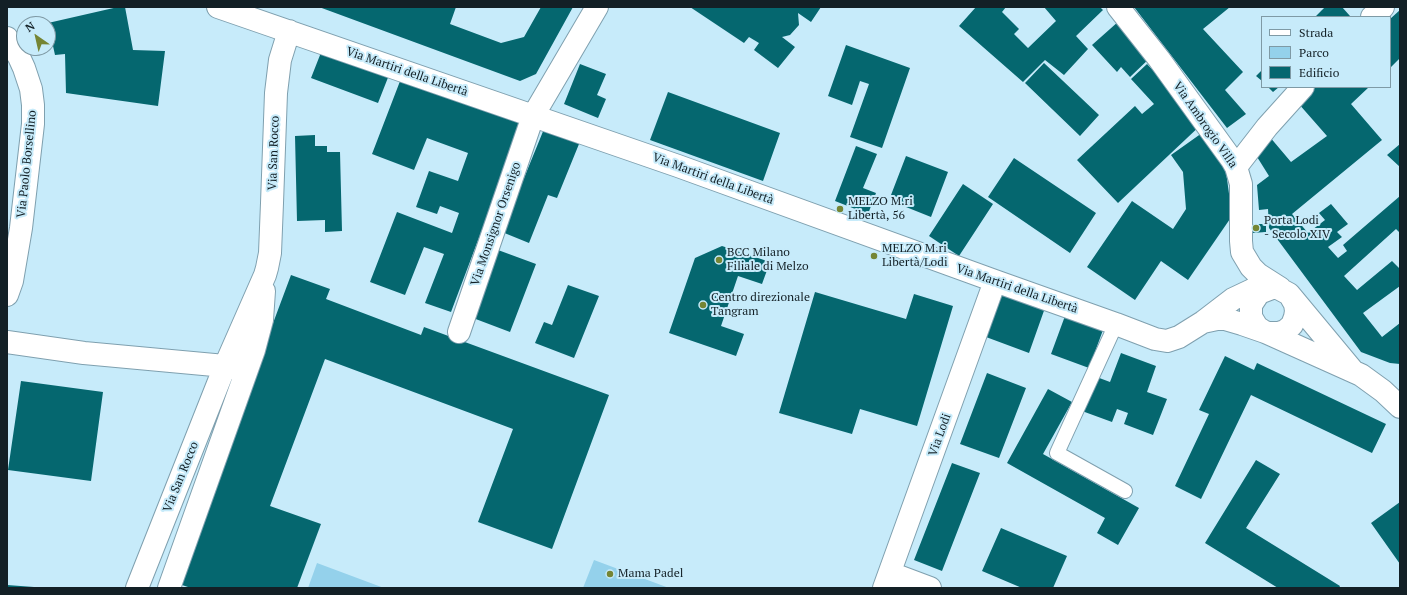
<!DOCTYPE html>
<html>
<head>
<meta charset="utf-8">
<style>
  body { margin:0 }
  #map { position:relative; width:1407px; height:595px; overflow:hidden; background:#c7ebfa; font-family:"PT Serif",serif }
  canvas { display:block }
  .frame { position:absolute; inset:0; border:8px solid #132026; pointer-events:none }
  .legend { position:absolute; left:1261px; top:16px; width:130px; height:72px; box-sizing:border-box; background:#c7ebfa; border:1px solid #7f9aa5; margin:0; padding:5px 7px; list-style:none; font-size:12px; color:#132026 }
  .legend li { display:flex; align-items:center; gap:8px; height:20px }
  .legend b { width:20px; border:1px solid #7f9aa5 }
  .north { position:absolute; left:16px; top:16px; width:40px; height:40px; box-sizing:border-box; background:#c7ebfa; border:1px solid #7f9aa5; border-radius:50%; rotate:326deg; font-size:11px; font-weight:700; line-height:16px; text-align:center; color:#132026 }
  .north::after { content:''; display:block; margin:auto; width:14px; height:18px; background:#758534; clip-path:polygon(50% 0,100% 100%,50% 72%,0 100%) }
</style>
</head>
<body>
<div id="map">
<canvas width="1407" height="595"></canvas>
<div class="frame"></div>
<ul class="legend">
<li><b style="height:5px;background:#fff"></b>Strada</li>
<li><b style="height:11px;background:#94d1eb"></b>Parco</li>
<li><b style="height:11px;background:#05676f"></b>Edificio</li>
</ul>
<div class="north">N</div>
</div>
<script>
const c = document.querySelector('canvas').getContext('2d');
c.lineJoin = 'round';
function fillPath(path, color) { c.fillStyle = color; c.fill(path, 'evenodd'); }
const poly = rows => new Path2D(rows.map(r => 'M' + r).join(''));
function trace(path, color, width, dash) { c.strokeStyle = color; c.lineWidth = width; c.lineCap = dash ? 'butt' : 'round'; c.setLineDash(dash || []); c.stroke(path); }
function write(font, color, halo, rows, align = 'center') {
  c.font = font + ' "PT Serif",serif'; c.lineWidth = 4; c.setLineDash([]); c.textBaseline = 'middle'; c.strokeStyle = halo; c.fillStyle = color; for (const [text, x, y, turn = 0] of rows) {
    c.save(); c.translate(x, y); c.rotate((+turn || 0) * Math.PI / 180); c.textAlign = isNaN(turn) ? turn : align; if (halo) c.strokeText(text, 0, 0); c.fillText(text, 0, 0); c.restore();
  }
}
fillPath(poly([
  [594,560,669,588,583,588],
  [317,563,384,588,308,588]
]), '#94d1eb');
fillPath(poly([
  [118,7,125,7,133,50,165,51,158,106,66,93,65,54,55,55,48,23],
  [319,7,456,7,450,24,501,43,524,37,541,7,573,7,536,74,520,81],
  [690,7,821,7,811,22,798,13,799,25,790,35,782,37,795,47,778,68,754,50,759,43,749,37,744,43],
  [976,7,1006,7,1002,12,1019,29,1014,34,1028,48,1056,21,1044,7,1100,7,1103,10,1076,36,1088,49,1064,75,1045,60,1023,82,959,26],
  [1134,7,1230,7,1203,29,1243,72,1225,90,1246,114,1227,128],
  [1325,7,1342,7,1350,16,1349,17,1315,17],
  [1400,10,1400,58,1390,68,1390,19],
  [1119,21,1152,56,1130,77,1121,67,1117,72,1092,45],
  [846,45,910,68,882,148,850,137,869,84,860,81,852,105,828,96],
  [322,50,389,75,378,103,311,78],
  [1044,63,1099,115,1080,136,1025,83],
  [580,64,606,74,597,95,606,99,598,118,564,104],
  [1147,64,1203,123,1118,203,1077,160,1135,106,1142,114,1154,104,1131,79],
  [1262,70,1262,81,1256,76],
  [402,76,523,121,451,312,425,303,444,254,424,247,405,295,370,282,397,212,452,233,459,213,440,206,437,214,416,207,429,171,458,181,468,153,427,138,414,170,372,154],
  [1268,87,1279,87,1273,92],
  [1316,87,1369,87,1351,104,1382,140,1292,214,1308,233,1325,220,1319,213,1331,204,1348,224,1337,232,1342,237,1328,247,1338,258,1347,251,1343,245,1400,196,1400,233,1396,229,1344,276,1357,290,1392,261,1400,269,1400,286,1363,313,1382,337,1400,323,1400,364,1390,363,1361,352,1269,228,1268,209,1259,210,1257,185,1269,176,1254,152,1269,136,1291,162,1327,136,1298,103],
  [668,92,780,133,763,181,650,140],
  [544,129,579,144,557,198,548,195,529,243,502,232],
  [1202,133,1225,164,1232,216,1188,280,1161,261,1135,300,1087,267,1132,201,1173,229,1186,209,1183,172,1171,155],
  [315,135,315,146,327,146,327,152,340,152,342,231,325,232,325,220,297,221,295,136],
  [1400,144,1400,167,1387,155],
  [856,146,877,154,863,188,876,193,868,214,835,201],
  [906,156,948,172,931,217,896,203,899,198,891,195],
  [1014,158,1096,213,1070,253,988,197],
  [963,184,993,204,959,256,929,236],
  [1252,224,1266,224,1266,232,1252,233,1252,242,1246,243],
  [722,246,770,262,762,284,738,276,721,326,744,334,736,356,669,333,695,258],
  [498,250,536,264,510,332,473,318],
  [291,275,330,289,326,299,421,335,424,327,609,395,552,549,478,522,513,429,325,359,270,506,321,524,297,588,191,588,176,583],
  [568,285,599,296,574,358,535,343,544,322,552,325],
  [1004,290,1046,305,1029,353,986,337],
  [815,292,906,319,914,294,953,306,917,426,860,409,852,434,779,413],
  [1065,316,1103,330,1089,368,1051,354],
  [1121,353,1156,366,1147,392,1167,399,1153,435,1124,424,1128,413,1117,409,1112,422,1082,411,1094,376,1110,382],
  [1225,356,1254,370,1257,363,1386,424,1372,453,1251,395,1201,499,1175,486,1209,414,1199,410],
  [987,373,1026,388,999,458,960,444],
  [21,381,103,392,91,481,8,470],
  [1048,389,1072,402,1043,454,1139,508,1118,545,1097,533,1105,518,1007,463],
  [1256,460,1280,474,1246,528,1340,586,1339,588,1278,588,1205,543],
  [952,463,980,473,942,571,914,560],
  [1400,502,1400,564,1371,523],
  [1001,528,1067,556,1053,588,1022,588,982,571],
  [7,585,34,587,34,588,7,588]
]), '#05676f');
const lane = poly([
  [1116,324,1057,453,1125,491]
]);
const street = poly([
  [218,7,678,166,995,281,1116,324,1155,339,1167,341,1179,337,1203,322,1233,299,1252,290,1268,286,1276,287,1289,294,1353,371],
  [1118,7,1159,59,1232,160,1236,167,1241,184,1241,241,1242,252,1251,267,1258,274,1280,288],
  [1372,17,1383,7],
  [7,38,19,57,24,68,31,89,33,105,33,124,21,228,12,281,7,295],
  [1236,167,1267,127,1303,87],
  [1272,288,1259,293,1251,305,1251,317,1257,327,1263,331,1361,375,1383,391,1400,407],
  [1203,322,1217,319,1225,319,1242,324,1268,333,1279,333,1285,331,1292,325,1295,317,1296,311,1295,304,1291,297],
  [459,332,533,116,597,7],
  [7,342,84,353,225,366,238,369],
  [890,573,930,588],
  [137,588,225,366,265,275,267,268,270,253,272,203,276,93,280,60,289,31],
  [169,588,254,350,262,320,264,291],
  [884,588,995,281]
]);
trace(lane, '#7fa0af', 16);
trace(street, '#7fa0af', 24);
trace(lane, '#fff', 14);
trace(street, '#fff', 22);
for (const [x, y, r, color] of [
  [840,209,4,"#758534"],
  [1256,228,4,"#758534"],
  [874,256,4,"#758534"],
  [719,260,4,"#758534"],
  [703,305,4,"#758534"],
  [610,574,4,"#758534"]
]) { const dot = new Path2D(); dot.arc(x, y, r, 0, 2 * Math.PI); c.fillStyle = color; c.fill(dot); trace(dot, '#c7ebfa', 1.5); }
write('12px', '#132026', '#c7ebfa', [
  ["Via Martiri della Libertà",407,72,19],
  ["Via Ambrogio Villa",1205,125,55],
  ["Via San Rocco",274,153,-88],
  ["Via Paolo Borsellino",27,164,-84],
  ["Via Martiri della Libertà",713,179,20],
  ["Via Monsignor Orsenigo",496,224,-71],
  ["Via Martiri della Libertà",1017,289,19],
  ["Via Lodi",940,435,-70],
  ["Via San Rocco",181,477,-68]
]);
write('12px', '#132026', '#c7ebfa', [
  ["MELZO M.ri",848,202],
  ["Libertà, 56",848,216],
  ["Porta Lodi",1264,221],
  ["- Secolo XIV",1264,235],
  ["MELZO M.ri",882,249],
  ["Libertà/Lodi",882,263],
  ["BCC Milano",727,253],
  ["Filiale di Melzo",727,267],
  ["Centro direzionale",711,298],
  ["Tangram",711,312],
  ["Mama Padel",618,574]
], 'left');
</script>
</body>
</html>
